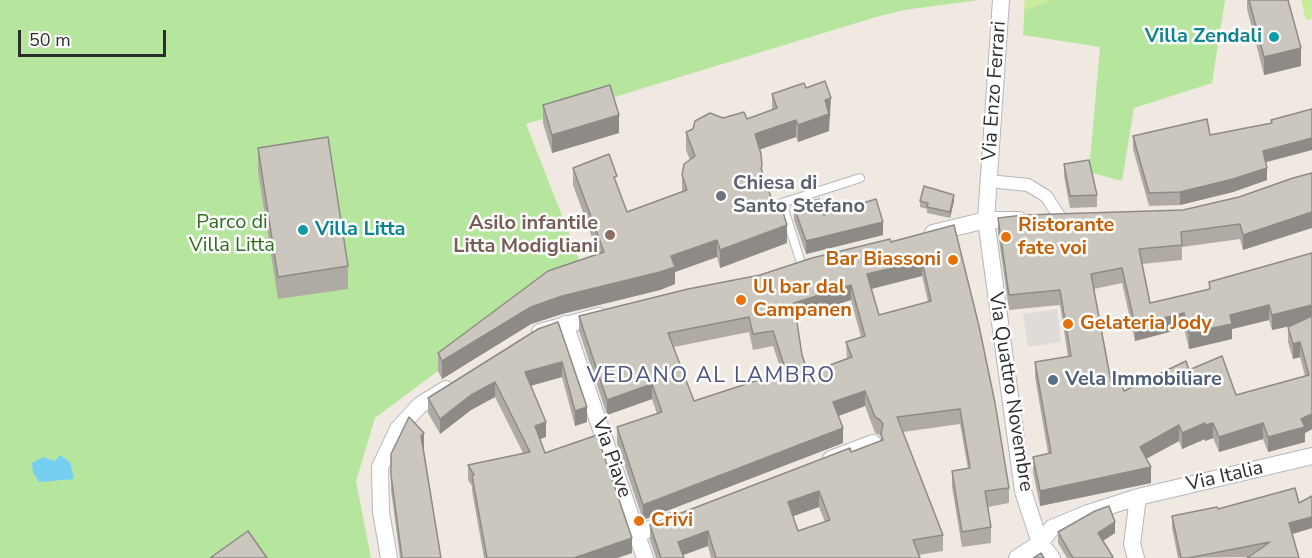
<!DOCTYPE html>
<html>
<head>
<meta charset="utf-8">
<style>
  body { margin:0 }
  #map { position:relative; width:1312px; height:558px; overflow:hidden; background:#efe9e1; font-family:"Nunito Sans",sans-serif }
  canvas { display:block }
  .scale { position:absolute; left:18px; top:30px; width:148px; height:27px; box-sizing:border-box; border:3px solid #2e2e2e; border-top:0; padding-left:8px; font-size:18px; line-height:21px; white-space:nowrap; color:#2e2e2e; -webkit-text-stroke:4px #fff; paint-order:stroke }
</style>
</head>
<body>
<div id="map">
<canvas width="1312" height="558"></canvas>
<div class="scale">50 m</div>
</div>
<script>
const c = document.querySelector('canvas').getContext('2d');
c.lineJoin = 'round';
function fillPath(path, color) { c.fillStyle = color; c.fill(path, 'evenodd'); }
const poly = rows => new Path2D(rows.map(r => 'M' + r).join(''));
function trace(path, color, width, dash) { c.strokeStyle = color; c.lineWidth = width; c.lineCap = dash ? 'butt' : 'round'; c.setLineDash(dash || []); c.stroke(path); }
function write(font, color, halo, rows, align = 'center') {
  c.font = font + ' "Nunito Sans",sans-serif'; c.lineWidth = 5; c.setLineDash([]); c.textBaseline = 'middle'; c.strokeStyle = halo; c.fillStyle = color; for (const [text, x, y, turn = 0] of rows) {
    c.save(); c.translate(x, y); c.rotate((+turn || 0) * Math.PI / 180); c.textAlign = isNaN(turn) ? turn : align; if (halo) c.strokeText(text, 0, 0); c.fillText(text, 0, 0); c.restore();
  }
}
fillPath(poly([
  [0,0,979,0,904,10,876,17,526,124,581,264,375,418,356,481,371,558,0,558],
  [1025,0,1225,0,1212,83,1134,108,1122,181,1089,172,1100,47,1023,35]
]), '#b6e59e');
fillPath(poly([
  [1025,0,1053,0,1024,11],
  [1301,0,1312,0,1312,19,1306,20]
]), '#c9ec9a');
fillPath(poly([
  [1057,309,1061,342,1028,347,1023,314]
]), '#dfdcd8');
fillPath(poly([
  [60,455,70,462,74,479,39,482,33,472,32,463,43,457,55,461]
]), '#75cff0');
const service = poly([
  [802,266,782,203,860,178]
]);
const pedestrian = poly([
  [989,181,1028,185,1046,196,1061,219]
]);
const minor = poly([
  [1001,0,986,220,1023,491,1040,543,1052,558],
  [933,233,986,220,1019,220],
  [565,324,645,558],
  [540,332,599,316],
  [831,459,873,443],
  [637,534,670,521],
  [389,558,381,512,380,467,398,429,420,405,446,389],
  [1017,558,1040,543,1052,528,1088,513,1138,497,1312,456],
  [1136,558,1132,544,1138,497]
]);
trace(service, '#b4b7c1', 10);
trace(pedestrian, '#b4b7c1', 14);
trace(minor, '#b4b7c1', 18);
trace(service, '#fff', 8);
trace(pedestrian, '#fff', 12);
trace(minor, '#fff', 16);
fillPath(poly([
  [1247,0,1288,0,1301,66,1264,75,1247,9],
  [806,88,831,115,829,116,829,131,798,142,796,137,759,150,762,173,787,243,720,268,717,257,675,272,675,284,660,290,562,314,531,324,442,379,438,371,438,353,598,254,573,185,573,168,617,185,627,212,682,192,682,175,690,160,686,150,686,132,723,118,747,119,772,110,772,94],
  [543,105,619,133,552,153,543,123],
  [1312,109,1266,163,1267,180,1233,192,1180,205,1149,206,1133,149,1133,136,1210,135,1271,123,1271,120],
  [258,148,348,266,348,289,278,299,258,171],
  [1064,164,1097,195,1097,207,1070,208,1064,176],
  [1293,178,1243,250,1240,239,1182,247,1182,260,1142,264,1150,303,1209,289,1209,282,1312,253,1312,429,1305,433,1305,442,1268,452,1263,439,1219,452,1213,438,1205,441,1205,439,1182,449,1179,441,1146,459,1151,483,1040,506,1033,472,1033,457,1048,453,1035,377,1035,362,1068,357,1060,305,1009,310,998,233,998,218,1183,210,1239,197],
  [1122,283,1135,341,1184,328,1189,349,1232,339,1232,329,1269,320,1272,330,1290,326,1288,327,1288,342,1293,359,1300,357,1305,376,1236,395,1189,370,1124,391,1111,382,1094,289],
  [920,201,954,201,950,218,927,213,927,209,920,207],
  [794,207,824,215,883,235,806,254,794,220],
  [954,225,1009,488,1009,503,988,507,991,527,991,543,962,547,952,487,952,471,968,469,960,424,903,432,943,535,943,551,918,555,920,558,711,558,708,546,683,555,684,558,656,558,650,540,650,525,881,441,881,437,880,435,875,433,865,406,838,416,843,443,643,520,617,443,617,427,657,414,652,399,607,415,579,331,579,316,760,275],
  [922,276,928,302,879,315,871,289],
  [851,300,861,337,846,342,847,358,808,373,802,355,796,317],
  [749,332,753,350,773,346,782,373,694,401,674,347],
  [819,507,825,522,798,531,793,516],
  [558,322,587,422,575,426,562,377,531,386,546,437,540,439,545,453,632,553,617,558,484,558,472,491,472,486,468,480,468,465,523,453,495,397,471,410,440,434,428,413,428,398],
  [424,448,424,449,441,558,400,558,391,490,391,454],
  [1312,496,1312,528,1292,534,1248,557,1178,558,1172,528,1172,516,1218,509,1299,503],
  [1058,532,1115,533,1103,541,1113,558,1067,558,1058,543]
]), '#afaba4');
fillPath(poly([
  [1301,48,1301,66,1264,75,1264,57],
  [831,98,829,131,798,142,798,125,825,100],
  [619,115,619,133,552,153,552,135],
  [796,120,796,137,755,151,755,134],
  [1312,138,1312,150,1263,163,1263,151],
  [1267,168,1267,180,1233,192,1180,205,1180,192],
  [954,195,954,201,950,218,950,212],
  [1312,212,1312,228,1243,250,1243,235],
  [883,222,883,235,806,254,806,241],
  [787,225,787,243,720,268,720,250],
  [717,240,717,257,675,272,675,284,660,290,562,314,531,324,442,379,442,361,531,307],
  [922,261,922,276,867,290,867,274],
  [851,285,851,300,794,318,794,303],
  [1269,305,1269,320,1232,329,1232,339,1189,349,1189,333,1230,315],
  [1312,305,1312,321,1272,330,1272,315],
  [1184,313,1184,328,1135,341,1135,325],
  [1300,342,1300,357,1293,359,1293,344],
  [562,362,562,377,525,387,525,372],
  [495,382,495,397,471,410,440,434,440,419,471,395],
  [652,384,652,399,607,415,607,400],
  [865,391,865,406,833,418,833,402],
  [587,407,587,422,575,426,575,411],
  [1312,414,1312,429,1305,433,1305,442,1268,452,1268,437],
  [546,422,546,437,535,441,535,426],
  [1205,423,1205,439,1182,449,1182,433],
  [1213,423,1213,438,1205,441,1205,425],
  [1263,423,1263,439,1219,452,1219,437],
  [1179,425,1179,441,1140,462,1140,447],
  [843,428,843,443,643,520,643,505],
  [424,433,424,448,421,451,421,436],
  [1151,467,1151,483,1040,506,1040,491],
  [819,491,819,507,788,518,788,502],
  [1312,517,1312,528,1289,535,1289,523],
  [1115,522,1115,533,1098,544,1098,533],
  [708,531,708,546,678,557,678,542],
  [632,538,632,553,617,558,574,558]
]), '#8e8b86');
const building = poly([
  [1249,0,1288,0,1301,48,1264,57,1249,0],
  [825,81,831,98,825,100,829,114,798,125,796,120,755,134,761,154,762,166,761,168,775,209,781,206,787,225,720,250,717,240,671,256,675,267,660,272,562,296,531,307,442,361,438,353,548,271,604,252,573,168,609,154,617,176,614,177,627,212,687,190,682,175,684,164,695,156,686,132,693,129,695,121,710,113,723,118,744,112,747,119,777,108,772,94,804,83,806,88,825,81],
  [610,85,619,115,552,135,543,105,610,85],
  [1312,109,1312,138,1263,151,1267,168,1233,179,1180,192,1149,193,1133,136,1207,119,1210,135,1272,123,1271,120,1312,109],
  [328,137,348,266,278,277,258,148,328,137],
  [1089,160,1097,195,1070,196,1064,164,1089,160],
  [1312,173,1312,212,1243,235,1240,224,1181,232,1182,245,1139,249,1150,303,1210,289,1209,282,1312,253,1312,305,1272,315,1269,305,1230,315,1232,324,1189,333,1184,313,1135,325,1122,268,1091,274,1111,382,1120,381,1124,391,1186,361,1189,370,1222,356,1236,395,1309,375,1300,342,1293,344,1288,327,1312,316,1312,414,1301,419,1305,427,1268,437,1263,423,1219,437,1213,423,1205,425,1205,423,1182,433,1179,425,1140,447,1151,467,1040,491,1033,457,1051,453,1035,362,1071,356,1060,290,1009,295,998,218,1024,215,1183,210,1239,197,1293,178,1312,173],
  [924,186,954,195,950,212,927,207,928,203,920,201,924,186],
  [819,199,824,215,876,199,883,222,806,241,794,207,819,199],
  [954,225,979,326,995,403,1009,488,985,491,991,527,962,532,952,471,970,468,960,409,897,417,943,535,913,540,920,558,716,558,708,531,678,542,684,558,661,558,650,525,850,448,851,452,883,440,881,434,883,424,880,420,875,417,865,391,833,402,843,428,643,505,617,427,662,412,652,384,607,400,579,316,688,289,760,275,812,258,890,239,891,242,954,225],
  [922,261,931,301,879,315,867,274,922,261],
  [851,285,865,336,846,342,852,357,808,373,802,355,794,303,851,285],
  [749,317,753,334,773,331,786,371,694,401,668,333,749,317],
  [819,491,830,520,798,531,788,502,819,491],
  [558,322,587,407,575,411,562,362,525,372,546,422,535,426,545,453,597,435,632,538,574,558,487,558,472,476,474,475,468,465,530,452,495,382,471,395,440,419,428,398,538,329,558,322],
  [409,417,424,433,421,436,441,558,402,558,391,475,391,454,409,417],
  [1295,488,1299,503,1312,496,1312,517,1289,523,1299,558,1247,558,1270,542,1188,558,1181,558,1172,516,1217,507,1218,509,1295,488],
  [1109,506,1115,522,1098,533,1113,557,1111,558,1073,558,1058,532,1095,511,1109,506],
  [248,531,267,558,210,558,248,531],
  [1041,553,1044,558,1034,558,1041,553]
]);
fillPath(building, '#cbc7bf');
trace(building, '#8e8b86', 1.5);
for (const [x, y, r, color] of [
  [1274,37,6,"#0f9aa8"],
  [721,196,6,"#6b7280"],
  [303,230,6,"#0f9aa8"],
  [610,235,6,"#8d6e63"],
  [1006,237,6,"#e8710a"],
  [953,260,6,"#e8710a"],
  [741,300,6,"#e8710a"],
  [1068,324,6,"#e8710a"],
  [1053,380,6,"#5c6f8a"],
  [639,521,6,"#e8710a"]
]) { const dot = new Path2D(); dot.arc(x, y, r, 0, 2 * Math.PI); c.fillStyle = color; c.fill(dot); trace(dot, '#fff', 2); }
write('bold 20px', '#0d838f', '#fff', [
  ["Villa Zendali",1262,37],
  ["Villa Litta",315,230,"left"]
], 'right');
write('20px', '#2e2e2e', '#fff', [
  ["Via Enzo Ferrari",995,91,-86],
  ["Via Quattro Novembre",1010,392,81],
  ["Via Piave",611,458,71],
  ["Via Italia",1225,477,-13]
]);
write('bold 20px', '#5b616d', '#fff', [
  ["Chiesa di",733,184],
  ["Santo Stefano",733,207]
], 'left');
write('20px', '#2c6e1b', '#fff', [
  ["Parco di",232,223],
  ["Villa Litta",232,246]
]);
write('bold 20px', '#785e54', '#fff', [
  ["Asilo infantile",598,224],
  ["Litta Modigliani",598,247]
], 'right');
write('bold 20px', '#c56008', '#fff', [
  ["Ristorante",1018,226],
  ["fate voi",1018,249],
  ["Bar Biassoni",941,260,"right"],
  ["Ul bar dal",753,288],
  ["Campanen",753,311],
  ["Gelateria Jody",1080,324],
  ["Crivi",651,521]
], 'left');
write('bold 20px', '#4e5e75', '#fff', [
  ["Vela Immobiliare",1065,380]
], 'left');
c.letterSpacing = '1.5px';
write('22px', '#4d5680', '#fff', [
  ["VEDANO AL LAMBRO",711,377]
]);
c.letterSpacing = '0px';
</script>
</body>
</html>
